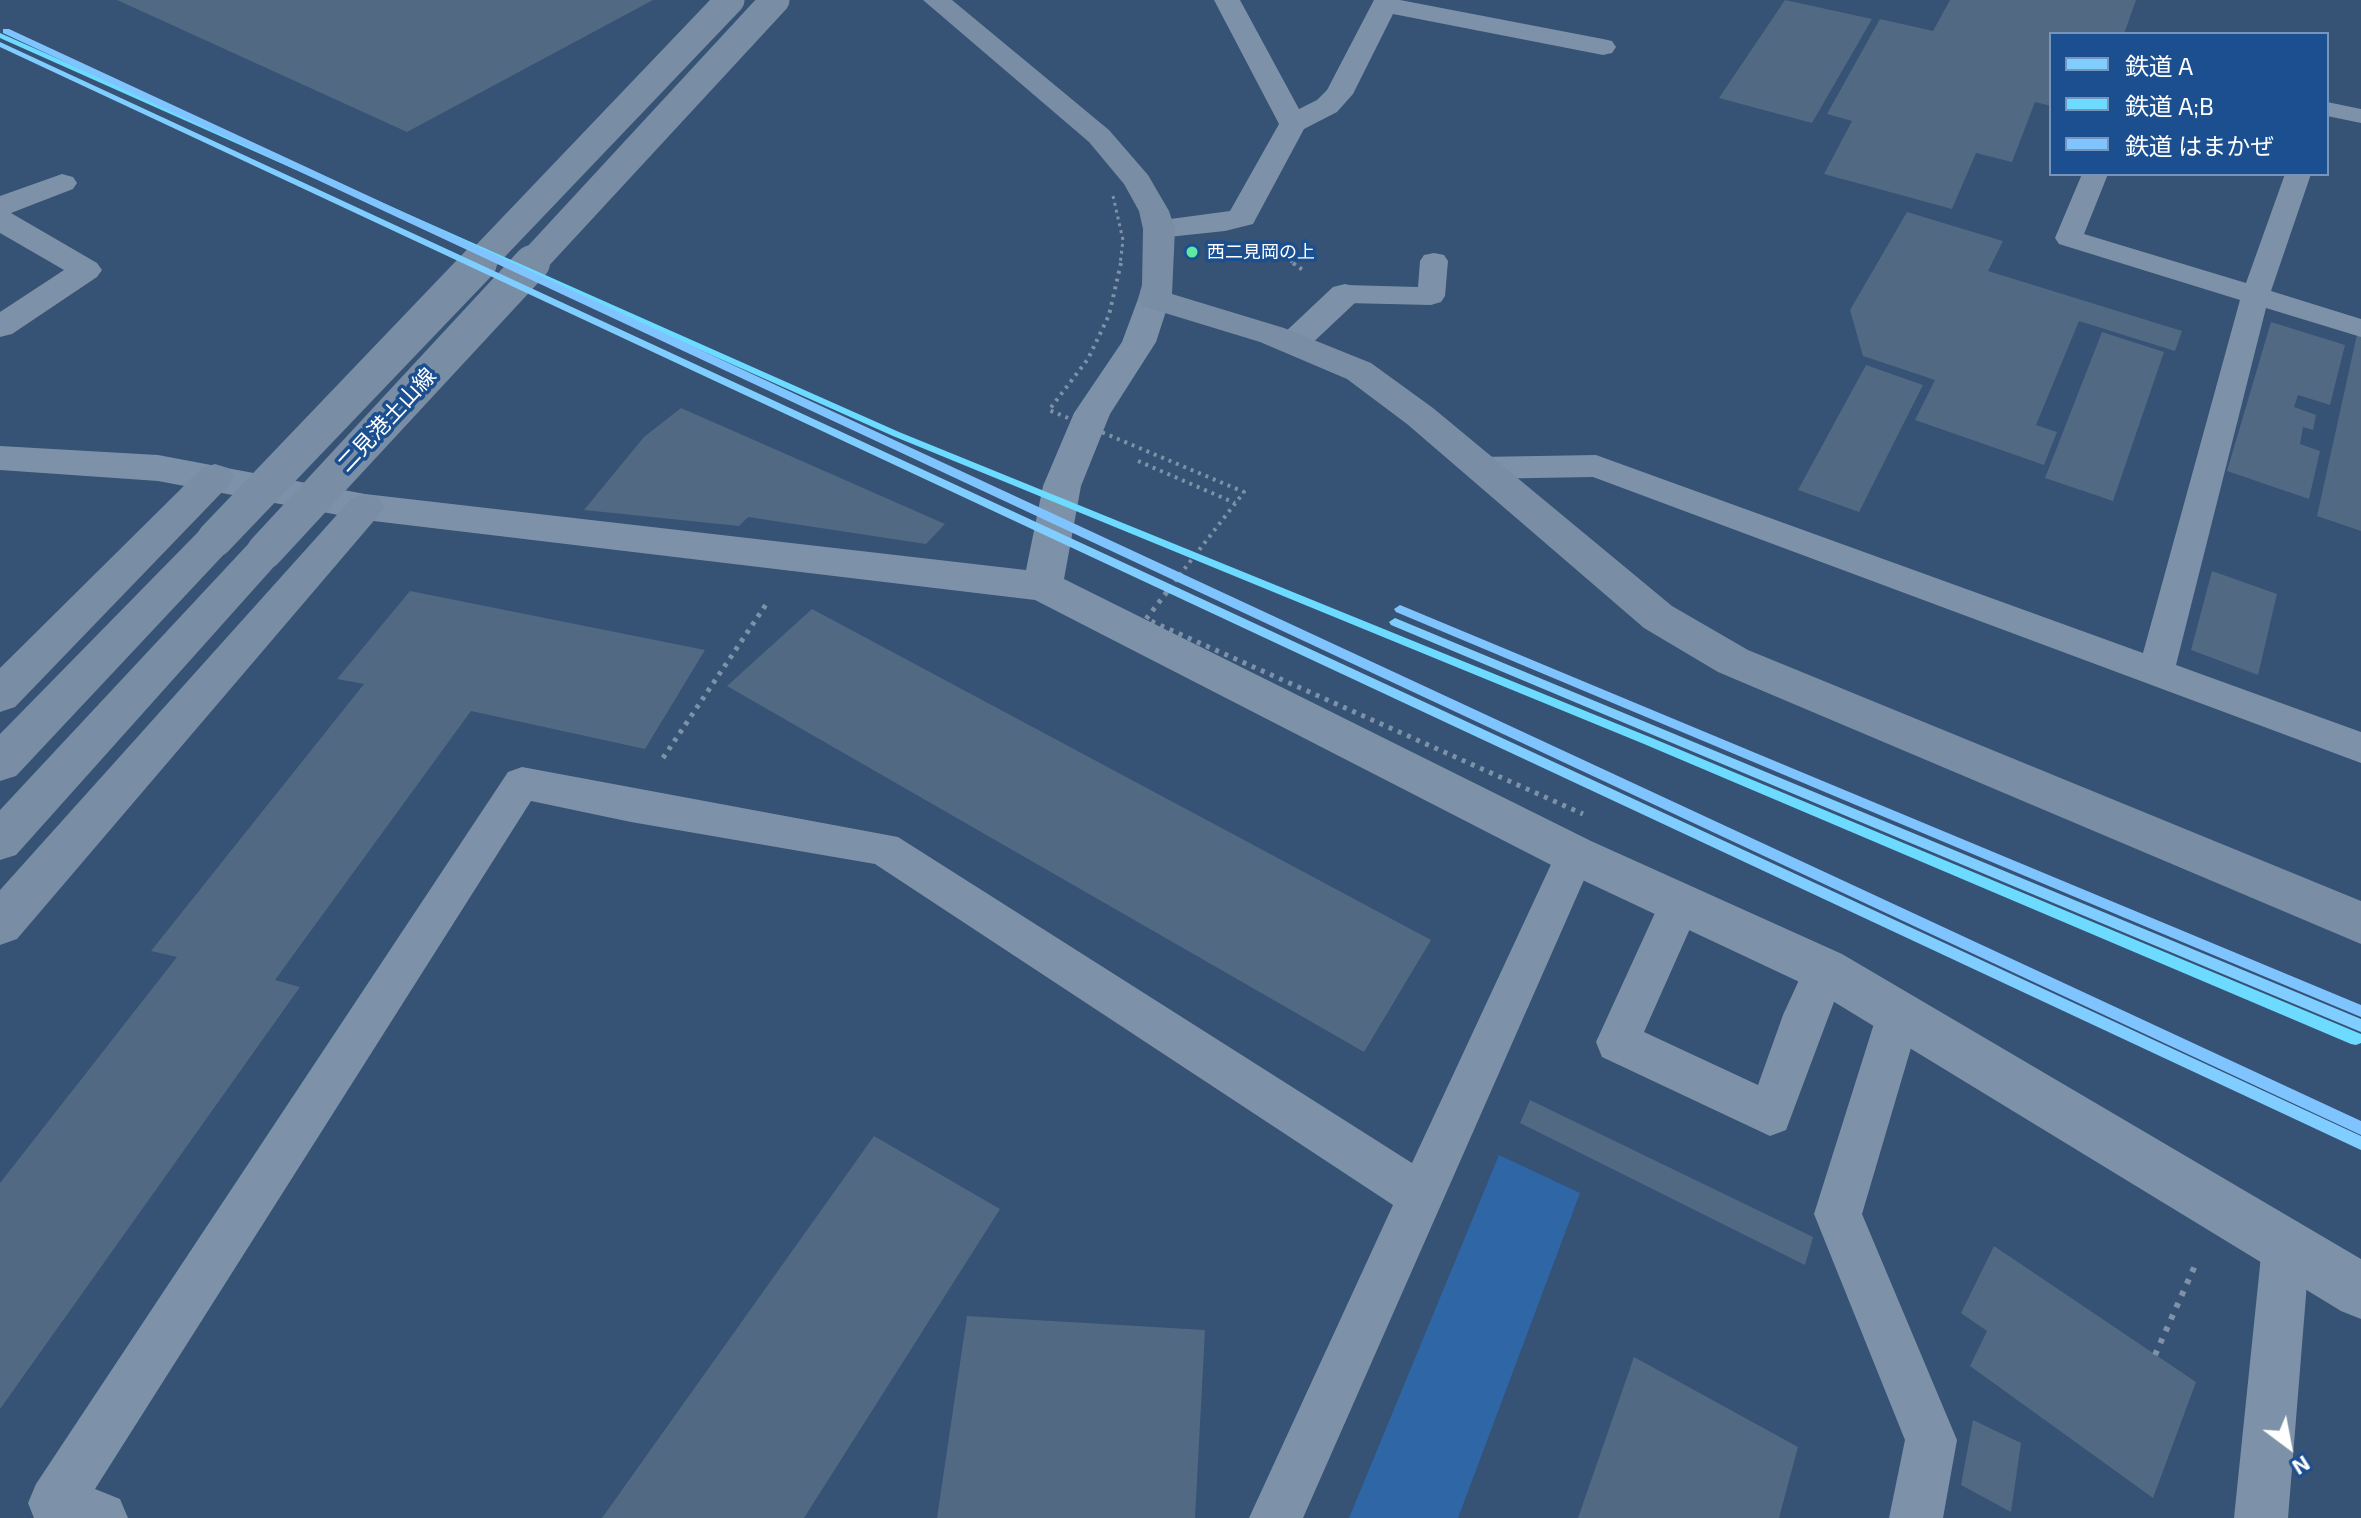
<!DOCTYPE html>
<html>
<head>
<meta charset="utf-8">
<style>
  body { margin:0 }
  #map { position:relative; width:2361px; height:1518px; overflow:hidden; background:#365274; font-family:"Exo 2","Noto Sans JP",sans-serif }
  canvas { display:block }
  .legend { position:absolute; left:2049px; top:32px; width:280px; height:144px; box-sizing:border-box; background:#1b4f8f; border:2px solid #7695bc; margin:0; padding:10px 14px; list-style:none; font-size:24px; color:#fff }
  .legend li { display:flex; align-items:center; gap:16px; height:40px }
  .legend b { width:40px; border:2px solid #7695bc }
  .north { position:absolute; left:2249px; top:1406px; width:80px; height:80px; -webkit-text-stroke:6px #1b4f8f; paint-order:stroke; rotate:148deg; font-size:22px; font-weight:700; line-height:32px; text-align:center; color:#fff }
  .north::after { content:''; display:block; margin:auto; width:28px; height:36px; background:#fff; clip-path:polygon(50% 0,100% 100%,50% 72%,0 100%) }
</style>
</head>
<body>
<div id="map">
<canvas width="2361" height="1518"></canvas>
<ul class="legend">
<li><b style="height:10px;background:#80cdff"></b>鉄道 A</li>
<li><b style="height:10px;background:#6ddaff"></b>鉄道 A;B</li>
<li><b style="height:10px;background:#80c4ff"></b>鉄道 はまかぜ</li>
</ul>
<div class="north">N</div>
</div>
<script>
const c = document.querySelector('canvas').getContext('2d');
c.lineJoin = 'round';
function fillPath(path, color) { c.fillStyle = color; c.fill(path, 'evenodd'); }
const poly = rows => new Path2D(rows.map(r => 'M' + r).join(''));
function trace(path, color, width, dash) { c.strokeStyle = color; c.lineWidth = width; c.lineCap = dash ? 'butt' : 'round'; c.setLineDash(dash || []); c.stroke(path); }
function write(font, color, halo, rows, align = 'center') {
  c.font = font + ' "Exo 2","Noto Sans JP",sans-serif'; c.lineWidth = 7; c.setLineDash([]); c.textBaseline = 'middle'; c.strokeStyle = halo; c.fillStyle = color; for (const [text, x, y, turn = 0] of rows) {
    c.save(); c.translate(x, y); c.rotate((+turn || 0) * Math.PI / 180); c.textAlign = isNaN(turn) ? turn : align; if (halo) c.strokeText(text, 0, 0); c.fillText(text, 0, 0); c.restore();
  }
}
fillPath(poly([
  [1499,1155,1580,1193,1458,1518,1349,1518]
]), '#2f66a5');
fillPath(poly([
  [117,0,653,0,407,132],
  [1785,0,1872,19,1812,123,1719,98],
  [1950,0,2136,0,2124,34,2051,34,2051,106,2035,102,2012,162,1976,153,1952,209,1824,174,1852,121,1827,114,1880,19,1933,31],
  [1907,212,2003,241,1988,271,2182,331,2175,351,2079,321,2036,425,2057,432,2044,465,1915,420,1935,380,1863,356,1850,310],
  [2271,322,2345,345,2330,405,2298,395,2294,407,2316,415,2313,430,2303,427,2300,444,2320,451,2309,499,2227,471],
  [2358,330,2361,331,2361,531,2317,516],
  [2102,332,2164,352,2113,501,2045,478],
  [1866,365,1923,385,1859,512,1798,490],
  [681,408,804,462,945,524,926,544,748,517,739,526,584,510,644,437],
  [2212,571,2277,594,2258,675,2191,650],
  [410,591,705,650,645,749,471,711,275,980,300,987,0,1409,0,1183,177,957,151,951,364,684,337,679],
  [812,609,1431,940,1364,1052,727,686],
  [1530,1100,1813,1237,1805,1265,1520,1123],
  [874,1136,1000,1209,804,1518,602,1518],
  [1994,1246,2196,1382,2153,1498,1970,1366,1987,1331,1961,1313],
  [967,1316,1205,1330,1195,1518,937,1518],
  [1634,1357,1798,1447,1779,1518,1578,1518],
  [1973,1420,2021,1443,2011,1512,1961,1485]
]), '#526984');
trace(poly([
  [1273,248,1296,265]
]), '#7d92a8', 3, [3, 4]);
trace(poly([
  [1293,263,1304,271],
  [1138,461,1235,503]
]), '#7d92a8', 4, [3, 5]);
trace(poly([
  [663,758,767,603]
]), '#7d92a8', 5, [4, 6]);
trace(poly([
  [2155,1355,2197,1261]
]), '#7d92a8', 6, [5, 8]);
fillPath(poly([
  [2327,102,2361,109,2361,123,2327,116,2327,102],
  [2082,174,2108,174,2084,234,2246,283,2285,174,2311,174,2271,291,2361,319,2361,337,2266,308,2176,665,2361,732,2361,763,1593,477,1479,479,1468,476,1463,468,1468,460,1479,457,1596,455,2143,653,2240,300,2059,244,2055,238,2082,174],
  [1434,253,1444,255,1448,261,1445,296,1441,302,1431,305,1345,303,1335,300,1331,294,1335,288,1345,285,1418,287,1420,261,1424,255,1434,253],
  [522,767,898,837,1412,1163,1561,843,1575,838,1589,843,1595,855,1303,1518,1249,1518,1393,1205,875,864,631,822,531,801,95,1489,120,1499,128,1518,34,1518,28,1503,36,1484,508,772,522,767],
  [1680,886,1695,891,1701,904,1644,1032,1758,1085,1783,1015,1810,956,1825,951,1840,956,1846,970,1786,1130,1770,1136,1602,1057,1596,1042,1665,891,1680,886],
  [1899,994,1914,1000,1921,1014,1862,1214,1957,1440,1943,1518,1889,1518,1905,1440,1814,1214,1877,1014,1884,1000,1899,994],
  [2286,1222,2303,1229,2310,1246,2288,1518,2234,1518,2262,1246,2269,1229,2286,1222]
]), '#7d92a8');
fillPath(poly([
  [1214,0,1240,0,1299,109,1317,100,1327,90,1374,0,1400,0,1603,39,1612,41,1616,47,1612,53,1603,55,1393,14,1353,94,1337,112,1304,129,1253,224,1225,231,1159,238,1148,236,1143,229,1148,222,1230,211,1279,124,1214,0],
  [62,174,73,177,77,183,73,189,11,213,97,263,102,270,97,277,12,334,0,337,0,312,64,270,0,233,0,196,62,174],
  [1345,284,1357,287,1361,294,1357,301,1305,350,1293,354,1281,350,1276,343,1281,336,1333,287,1345,284],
  [1154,289,1166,292,1170,299,1156,342,1110,414,1081,486,1064,579,1591,841,1842,954,2361,1259,2361,1319,2341,1311,1808,986,1559,869,1035,600,365,520,158,481,0,470,0,446,158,455,365,494,1026,570,1043,486,1074,413,1122,342,1138,299,1142,292,1154,289]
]), '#7d92a8');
fillPath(poly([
  [923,0,952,0,1109,130,1148,175,1169,211,1175,229,1172,294,1284,328,1371,363,1433,408,1672,606,1748,650,2361,901,2361,944,1718,672,1644,628,1407,424,1347,379,1260,342,1142,306,1138,299,1142,285,1143,229,1139,211,1124,184,1089,142,923,0],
  [215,464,228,468,234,477,228,486,15,707,0,712,0,668,202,468,215,464],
  [365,494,378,498,384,507,378,516,17,939,0,945,0,890,352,498,365,494],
  [215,525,229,529,234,539,229,549,16,776,0,781,0,734,201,529,215,525],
  [265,537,279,541,284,551,279,561,16,855,0,860,0,810,251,541,265,537]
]), '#798da4');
trace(poly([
  [1113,196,1123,240,1120,265]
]), '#7d92a8', 3, [3, 4]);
trace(poly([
  [1121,263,1109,315,1088,359,1049,410,1244,492,1165,594]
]), '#7d92a8', 4, [3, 5]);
trace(poly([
  [1167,592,1146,619,1583,814]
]), '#7d92a8', 5, [4, 6]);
trace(poly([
  [477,265,730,0],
  [530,265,775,0]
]), '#798da4', 29);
trace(poly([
  [215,539,479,263],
  [265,551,532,263]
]), '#798da4', 36);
fillPath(poly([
  [0,42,2361,1136,2361,1150,0,47,0,42],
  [1395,618,2361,1019,2361,1032,1391,625,1389,622,1395,618]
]), '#80cdff');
fillPath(poly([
  [0,33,899,432,1652,738,2361,1034,2361,1043,2356,1045,2351,1044,1644,744,893,436,0,38,0,33]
]), '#6ddaff');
fillPath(poly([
  [3,29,9,29,2361,1121,2361,1135,3,33,3,29],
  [1400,605,2361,1005,2361,1017,1396,612,1394,609,1400,605]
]), '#80c4ff');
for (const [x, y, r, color] of [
  [1192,252,7,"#60e9a3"]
]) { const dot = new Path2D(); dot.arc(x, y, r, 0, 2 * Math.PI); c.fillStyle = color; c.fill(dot); trace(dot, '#1b4f8f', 3); }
write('18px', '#fff', '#1b4f8f', [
  ["西二見岡の上",1207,252]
], 'left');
write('22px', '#fff', '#1b4f8f', [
  ["二見港土山線",387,420,-47]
]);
</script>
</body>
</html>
